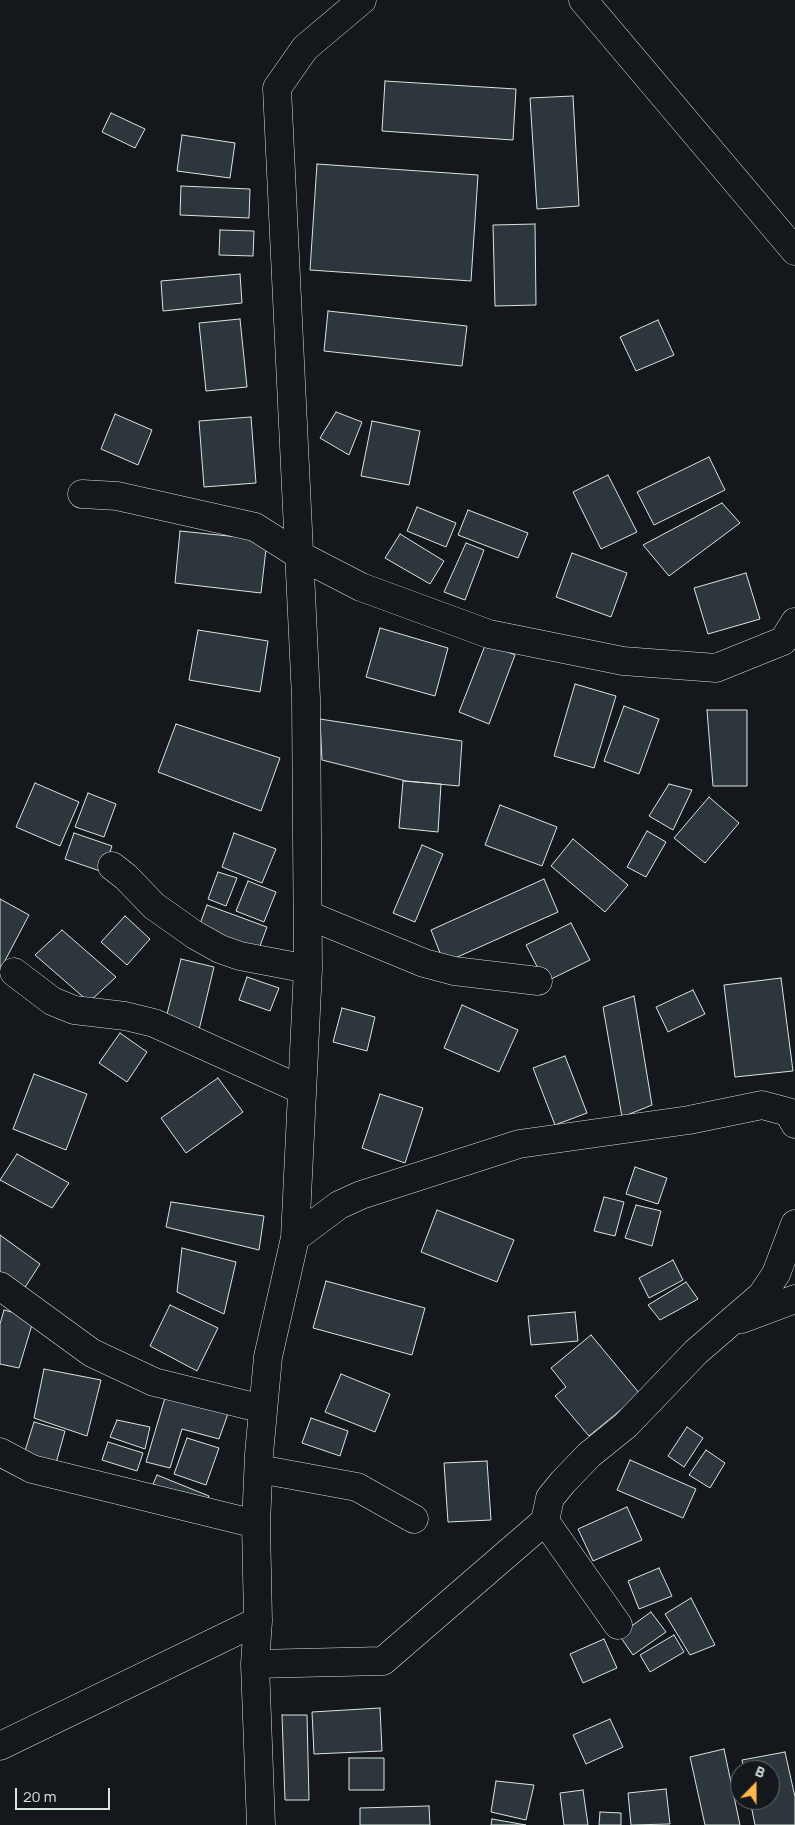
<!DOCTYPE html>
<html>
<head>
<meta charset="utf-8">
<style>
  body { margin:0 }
  #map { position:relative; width:795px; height:1825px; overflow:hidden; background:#14181c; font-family:Manrope,sans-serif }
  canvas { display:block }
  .north { position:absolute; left:730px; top:1760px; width:50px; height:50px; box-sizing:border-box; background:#14181c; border:1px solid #626a69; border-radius:50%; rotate:22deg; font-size:14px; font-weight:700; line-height:20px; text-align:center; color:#d8e6dc }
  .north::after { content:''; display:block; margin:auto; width:18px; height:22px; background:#ffb74d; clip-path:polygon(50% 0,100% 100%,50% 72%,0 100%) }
  .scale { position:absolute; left:15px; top:1788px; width:95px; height:22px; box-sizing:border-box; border:2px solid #d8e6dc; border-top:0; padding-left:6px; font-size:15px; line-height:18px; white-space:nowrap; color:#d8e6dc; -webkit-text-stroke:4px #14181c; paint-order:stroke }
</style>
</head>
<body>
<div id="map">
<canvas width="795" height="1825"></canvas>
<div class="north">B</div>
<div class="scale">20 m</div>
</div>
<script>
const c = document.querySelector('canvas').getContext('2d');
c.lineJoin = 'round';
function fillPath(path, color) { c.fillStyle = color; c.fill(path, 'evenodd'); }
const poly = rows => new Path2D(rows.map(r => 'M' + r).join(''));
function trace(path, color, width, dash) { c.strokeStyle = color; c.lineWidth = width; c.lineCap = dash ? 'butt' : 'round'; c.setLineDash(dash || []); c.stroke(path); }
const building = poly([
  [385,81,516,89,513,140,382,131,385,81],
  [573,96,579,206,537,209,530,98,573,96],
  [111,113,145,129,135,148,102,132,111,113],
  [182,135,235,143,230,178,177,171,182,135],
  [317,164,478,175,471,281,310,270,317,164],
  [181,186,250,189,249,218,180,215,181,186],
  [535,224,536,305,495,306,493,225,535,224],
  [220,230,254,231,253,256,219,255,220,230],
  [240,274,242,303,163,311,161,281,240,274],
  [328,311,467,326,462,366,324,351,328,311],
  [240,319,247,387,206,391,199,323,240,319],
  [658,320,674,355,636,371,620,337,658,320],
  [336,412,362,422,349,455,320,438,336,412],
  [115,414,152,430,138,465,101,449,115,414],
  [251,417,256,483,204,487,199,421,251,417],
  [372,421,420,431,409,485,361,476,372,421],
  [709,457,725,490,654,525,637,492,709,457],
  [608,475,637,532,601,549,573,492,608,475],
  [722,503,740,523,669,576,643,545,722,503],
  [417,507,456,523,446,547,407,531,417,507],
  [468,510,528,533,518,558,458,535,468,510],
  [180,531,267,540,261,593,175,583,180,531],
  [400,534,444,561,430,584,385,558,400,534],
  [466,543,484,550,465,600,444,592,466,543],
  [572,553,627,573,611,617,556,597,572,553],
  [746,573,760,619,708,634,694,588,746,573],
  [380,628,448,648,435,696,366,677,380,628],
  [198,630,268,641,260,692,189,680,198,630],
  [486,643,515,655,489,724,459,712,486,643],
  [575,684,616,696,594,768,554,756,575,684],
  [624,706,659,719,639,774,604,761,624,706],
  [707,710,747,710,747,786,713,786,707,710],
  [320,719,462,741,459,786,406,781,322,760,320,719],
  [176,724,280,758,261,811,158,772,176,724],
  [403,781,441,784,438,832,399,828,403,781],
  [35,783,79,802,60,846,16,827,35,783],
  [669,784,692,790,673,830,649,816,669,784],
  [88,793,116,804,104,837,75,827,88,793],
  [709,797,739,823,705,863,674,838,709,797],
  [500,805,557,827,542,866,485,845,500,805],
  [647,831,666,842,646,877,627,867,647,831],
  [74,833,112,846,103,872,65,859,74,833],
  [234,833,276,849,262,883,222,867,234,833],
  [573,839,628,885,605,912,551,866,573,839],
  [422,845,443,854,415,922,393,913,422,845],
  [218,872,237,878,226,906,208,899,218,872],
  [544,879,558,912,444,963,431,930,544,879],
  [248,881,276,892,264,922,236,911,248,881],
  [0,899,29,915,0,970,0,899],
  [207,905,267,927,257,954,197,932,207,905],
  [125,916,150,939,127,965,101,942,125,916],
  [571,923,590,960,545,982,526,945,571,923],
  [62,930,116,977,89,1002,35,955,62,930],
  [181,959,214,967,199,1030,165,1022,181,959],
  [247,977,279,988,270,1011,239,1000,247,977],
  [781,978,793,1071,735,1077,724,985,781,978],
  [693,990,705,1014,668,1032,656,1007,693,990],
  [634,996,652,1105,622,1117,603,1007,634,996],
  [462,1005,518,1030,499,1072,444,1048,462,1005],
  [342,1008,375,1017,367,1051,333,1042,342,1008],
  [120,1033,147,1052,127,1082,99,1063,120,1033],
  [565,1056,587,1113,555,1125,533,1068,565,1056],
  [34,1074,87,1094,66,1150,13,1129,34,1074],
  [218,1078,243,1112,186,1153,161,1118,218,1078],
  [380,1094,423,1108,405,1163,362,1148,380,1094],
  [17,1154,69,1183,52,1208,0,1180,17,1154],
  [635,1167,667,1178,658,1204,626,1194,635,1167],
  [604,1197,624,1202,615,1236,594,1231,604,1197],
  [171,1202,264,1216,259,1250,166,1227,171,1202],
  [636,1205,661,1211,652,1246,625,1238,636,1205],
  [437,1210,514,1240,497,1282,421,1252,437,1210],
  [0,1235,40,1264,22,1292,0,1276,0,1235],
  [182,1248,236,1262,224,1314,177,1292,182,1248],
  [673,1260,683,1280,649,1298,639,1278,673,1260],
  [326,1281,425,1308,412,1355,313,1328,326,1281],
  [686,1282,698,1299,660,1320,648,1305,686,1282],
  [170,1305,218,1328,197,1371,150,1346,170,1305],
  [4,1310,34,1318,19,1368,0,1364,0,1324,4,1310],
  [575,1312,578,1341,531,1345,528,1316,575,1312],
  [591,1335,640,1394,589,1436,555,1396,566,1387,551,1368,591,1335],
  [44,1369,101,1380,87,1436,34,1418,44,1369],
  [341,1374,390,1394,375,1432,325,1412,341,1374],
  [167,1391,230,1408,219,1439,182,1429,170,1468,146,1462,167,1391],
  [311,1418,348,1431,340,1456,302,1443,311,1418],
  [117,1420,150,1427,145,1449,110,1437,117,1420],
  [34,1422,65,1431,56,1463,24,1454,34,1422],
  [687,1427,703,1438,684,1467,668,1456,687,1427],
  [187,1438,219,1448,206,1485,174,1474,187,1438],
  [108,1442,143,1453,137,1471,102,1460,108,1442],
  [706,1450,725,1463,710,1488,689,1475,706,1450],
  [630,1460,696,1489,683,1518,617,1490,630,1460],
  [487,1461,491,1520,448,1522,444,1463,487,1461],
  [157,1475,209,1496,206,1505,153,1484,157,1475],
  [627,1507,642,1540,593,1561,578,1529,627,1507],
  [659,1568,672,1596,639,1609,628,1581,659,1568],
  [691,1598,715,1645,690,1655,665,1614,691,1598],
  [651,1612,666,1632,633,1655,619,1635,651,1612],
  [674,1635,684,1652,650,1672,640,1655,674,1635],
  [604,1639,617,1668,583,1683,570,1654,604,1639],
  [380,1708,382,1751,314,1754,312,1712,380,1708],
  [282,1715,307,1715,309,1800,285,1800,282,1715],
  [610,1719,623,1747,586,1764,573,1735,610,1719],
  [724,1749,740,1825,705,1825,690,1757,724,1749],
  [785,1752,795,1797,795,1825,755,1825,750,1800,770,1800,770,1770,744,1770,742,1760,785,1752],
  [349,1758,384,1758,384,1790,349,1790,349,1758],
  [496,1781,534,1785,526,1820,491,1812,496,1781],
  [666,1789,670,1824,631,1825,628,1793,666,1789],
  [583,1790,588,1825,564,1825,560,1793,583,1790],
  [429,1806,430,1825,360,1825,360,1808,429,1806],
  [600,1812,621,1813,621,1825,599,1825,600,1812],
  [492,1819,526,1825,491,1825,492,1819]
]);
fillPath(building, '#2c363c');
trace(building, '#d8e6dc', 1);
const minor = poly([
  [583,0,795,251],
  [82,494,117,496,255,527,299,555,361,587,489,634,623,661,716,668,783,641,795,622],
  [112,866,126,877,154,906,195,935,220,949,240,956,308,969],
  [308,915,424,963,454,971,538,981],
  [14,972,52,1001,74,1010,125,1016,154,1023,302,1090],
  [295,1238,339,1205,361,1195,519,1144,689,1120,762,1105,788,1112,795,1124],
  [0,1286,92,1353,154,1382,263,1409],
  [742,1319,795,1299],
  [0,1452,32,1469,256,1524],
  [259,1469,357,1487,414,1519],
  [545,1521,550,1498,563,1482,589,1455,626,1425,696,1352,762,1295,776,1274,795,1224],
  [255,1664,383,1661,545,1521,618,1625],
  [0,1746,258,1621],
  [261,1825,255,1664,258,1621,256,1524,259,1454,268,1357,295,1238,308,969,306,698,277,88,305,48,362,0]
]);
trace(minor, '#d8e6dc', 29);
trace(minor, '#14181c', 28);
</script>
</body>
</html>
